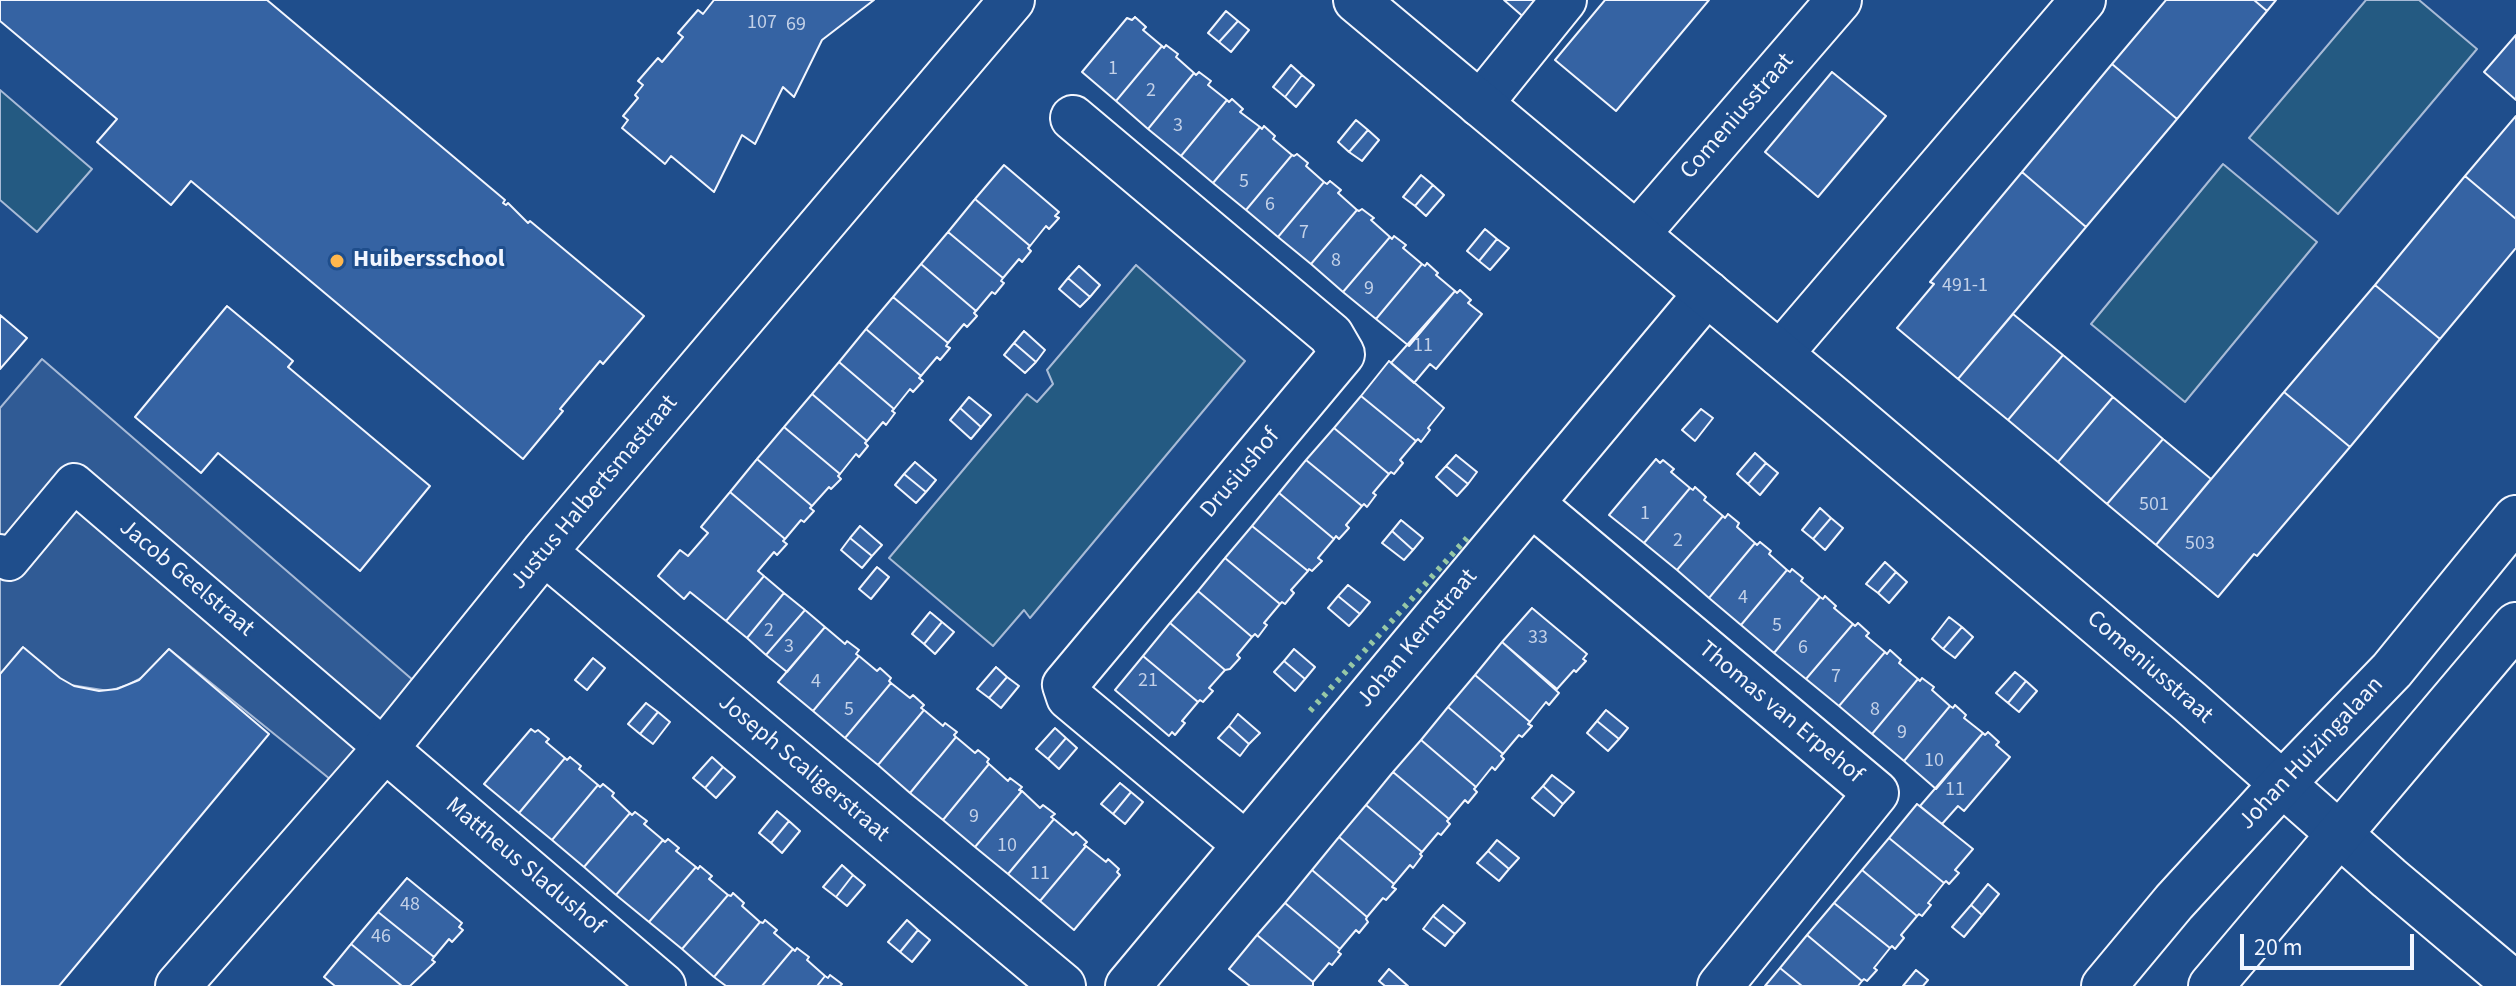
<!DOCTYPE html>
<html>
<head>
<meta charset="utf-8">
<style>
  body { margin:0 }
  #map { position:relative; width:2516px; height:986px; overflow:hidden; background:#1f4e8c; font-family:"Source Sans 3",sans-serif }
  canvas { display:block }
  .scale { position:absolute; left:2240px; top:934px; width:174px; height:36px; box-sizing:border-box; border:4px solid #f2f6ff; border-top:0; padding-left:10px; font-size:24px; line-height:28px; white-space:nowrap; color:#f2f6ff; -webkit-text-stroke:6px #1f4e8c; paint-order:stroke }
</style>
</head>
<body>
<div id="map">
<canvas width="2516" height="986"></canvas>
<div class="scale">20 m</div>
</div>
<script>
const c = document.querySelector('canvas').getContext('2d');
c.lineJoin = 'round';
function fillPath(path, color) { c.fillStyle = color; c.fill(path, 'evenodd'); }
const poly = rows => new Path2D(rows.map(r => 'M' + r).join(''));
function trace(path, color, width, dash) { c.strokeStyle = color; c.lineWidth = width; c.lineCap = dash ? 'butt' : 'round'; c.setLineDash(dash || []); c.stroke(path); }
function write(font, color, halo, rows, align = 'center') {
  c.font = font + ' "Source Sans 3",sans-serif'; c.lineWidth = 6; c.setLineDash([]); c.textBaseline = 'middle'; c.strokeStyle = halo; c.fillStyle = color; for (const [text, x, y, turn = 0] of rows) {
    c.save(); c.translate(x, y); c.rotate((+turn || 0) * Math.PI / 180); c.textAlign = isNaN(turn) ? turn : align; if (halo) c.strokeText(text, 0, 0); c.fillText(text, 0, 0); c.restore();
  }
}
const green = poly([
  [2366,0,2419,0,2477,49,2338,214,2249,138,2366,0],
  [0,90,92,169,37,232,0,200,0,90],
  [2223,164,2317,242,2185,402,2091,324,2223,164],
  [1136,265,1245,361,1030,618,1024,610,993,646,889,558,1027,394,1037,402,1053,384,1047,370,1136,265]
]);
fillPath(green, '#245a82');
trace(green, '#a8bbd7', 2);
const parking = poly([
  [42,359,429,694,346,792,169,649,145,676,128,685,109,691,0,674,0,408,42,359]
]);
fillPath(parking, '#305b95');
trace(parking, '#a8bbd7', 2);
const building = poly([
  [0,0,267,0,505,200,503,203,506,205,508,203,528,223,530,221,644,316,603,364,600,361,560,409,563,411,523,459,191,181,171,205,97,142,117,119,0,21,0,0],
  [714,0,874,0,822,40,794,97,783,87,755,144,742,135,714,192,671,156,665,164,622,128,628,120,623,116,638,98,635,95,643,85,638,81,658,58,662,62,683,37,678,33,698,10,703,14,714,0],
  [1504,0,1543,0,1527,20,1504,0],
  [1605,0,1709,0,1616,111,1555,60,1605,0],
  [2166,0,2254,0,2267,11,2177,119,2112,64,2166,0],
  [2254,0,2276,0,2267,11,2254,0],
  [1226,11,1238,21,1219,42,1208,33,1226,11],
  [1135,17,1146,27,1143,30,1162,46,1116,101,1082,72,1127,18,1132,20,1135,17],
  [1238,21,1249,30,1231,52,1219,42,1238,21],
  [2516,35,2516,100,2484,72,2516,35],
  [1166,45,1178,54,1176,57,1194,73,1148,129,1116,101,1162,46,1164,48,1166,45],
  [2112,64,2177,119,2086,227,2022,172,2112,64],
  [1291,65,1302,75,1285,97,1273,87,1291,65],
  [1199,72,1211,81,1208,85,1227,100,1181,156,1148,129,1194,73,1196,75,1199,72],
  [1832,72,1886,116,1818,197,1765,152,1832,72],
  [1302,75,1314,85,1296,107,1285,97,1302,75],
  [1232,99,1243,109,1240,112,1260,127,1213,183,1181,156,1227,100,1229,102,1232,99],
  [2516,116,2516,219,2465,176,2516,116],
  [1356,120,1368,130,1349,152,1338,142,1356,120],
  [1264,126,1275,136,1273,139,1292,155,1246,210,1213,183,1260,127,1262,129,1264,126],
  [1368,130,1379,140,1362,161,1349,152,1368,130],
  [1297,154,1308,163,1306,166,1324,182,1278,237,1246,210,1292,155,1294,156,1297,154],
  [1004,165,1059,212,1055,216,1059,218,1049,229,1046,226,1030,246,975,199,1004,165],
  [2022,172,2086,227,1958,379,1897,328,1934,284,1930,282,2022,172],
  [1421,175,1433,185,1415,206,1403,197,1421,175],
  [2465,176,2516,219,2516,248,2440,339,2375,285,2465,176],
  [1330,181,1341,190,1338,193,1357,210,1311,264,1278,237,1324,182,1327,184,1330,181],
  [1433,185,1444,195,1426,216,1415,206,1433,185],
  [975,199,1030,246,1028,248,1031,251,1022,262,1019,259,1003,278,948,232,975,199],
  [1362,209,1374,218,1371,220,1390,237,1343,292,1311,264,1357,210,1359,211,1362,209],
  [1485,229,1497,239,1479,261,1467,251,1485,229],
  [948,232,1003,278,1001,281,1004,283,995,294,992,292,976,311,921,264,948,232],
  [1394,236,1406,245,1403,248,1422,264,1376,319,1343,292,1390,237,1392,239,1394,236],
  [1497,239,1509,248,1490,270,1479,261,1497,239],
  [1427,263,1438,273,1436,275,1455,291,1409,346,1376,319,1422,264,1425,266,1427,263],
  [921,264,976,311,974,313,977,316,967,327,964,324,948,343,893,297,921,264],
  [1079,266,1100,285,1090,297,1068,278,1079,266],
  [1068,278,1090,297,1080,307,1059,289,1068,278],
  [2375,285,2440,339,2350,447,2284,392,2375,285],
  [1460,290,1471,300,1468,303,1482,314,1436,369,1430,364,1414,383,1391,363,1455,291,1457,293,1460,290],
  [893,297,948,343,946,346,950,348,940,360,937,357,921,376,866,329,893,297],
  [227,306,293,361,288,367,430,486,360,571,218,453,201,473,135,417,227,306],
  [2013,314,2063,355,2008,420,1958,379,2013,314],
  [0,315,27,338,0,369,0,315],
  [866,329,921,376,919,378,923,381,913,392,910,389,894,409,839,362,866,329],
  [1024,331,1045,350,1036,362,1014,343,1024,331],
  [1014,343,1036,362,1025,373,1004,355,1014,343],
  [2063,355,2113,397,2058,462,2008,420,2063,355],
  [1389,361,1444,408,1428,428,1430,430,1421,442,1418,439,1416,441,1361,396,1389,361],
  [839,362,894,409,892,411,895,413,886,425,883,422,867,441,812,394,839,362],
  [2284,392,2350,447,2257,556,2254,554,2218,597,2156,545,2284,392],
  [812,394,867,441,865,443,868,446,859,457,856,454,840,474,784,427,812,394],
  [1361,396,1416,441,1400,460,1403,463,1394,474,1391,472,1389,474,1334,428,1361,396],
  [969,397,991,415,981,427,960,408,969,397],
  [2113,397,2163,439,2107,504,2058,462,2113,397],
  [960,408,981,427,971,439,950,420,960,408],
  [1701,409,1713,418,1695,441,1682,430,1701,409],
  [784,427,840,474,838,476,841,479,831,489,829,487,812,506,757,459,784,427],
  [1334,428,1389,474,1373,493,1376,495,1367,507,1364,504,1362,506,1306,460,1334,428],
  [2163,439,2211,479,2156,545,2107,504,2163,439],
  [1755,453,1766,463,1748,484,1737,474,1755,453],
  [1456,455,1477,472,1468,484,1446,466,1456,455],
  [757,459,812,506,810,508,814,511,804,522,801,520,785,539,730,492,757,459],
  [1656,459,1660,463,1663,460,1674,469,1671,472,1690,488,1644,543,1609,515,1656,459],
  [1306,460,1362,506,1346,525,1349,528,1339,539,1336,536,1334,539,1279,493,1306,460],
  [915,462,936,480,926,492,904,474,915,462],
  [1766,463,1778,473,1760,495,1748,484,1766,463],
  [1446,466,1468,484,1457,496,1436,477,1446,466],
  [904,474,926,492,916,503,895,485,904,474],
  [1695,487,1706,497,1704,500,1723,516,1677,570,1644,543,1690,488,1693,490,1695,487],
  [730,492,785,539,783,541,787,544,777,555,774,552,758,571,764,576,726,621,690,592,684,599,658,576,680,550,688,556,708,533,701,527,730,492],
  [1279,493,1334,539,1318,558,1322,561,1312,571,1309,569,1308,571,1252,526,1279,493],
  [1820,508,1831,518,1813,539,1802,530,1820,508],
  [1728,514,1739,523,1737,527,1755,543,1709,598,1677,570,1723,516,1725,518,1728,514],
  [1831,518,1843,528,1825,550,1813,539,1831,518],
  [1401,520,1423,538,1413,550,1392,531,1401,520],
  [860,526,882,545,872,556,850,538,860,526],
  [1252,526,1308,571,1291,590,1294,593,1285,604,1282,602,1280,604,1225,558,1252,526],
  [1392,531,1413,550,1404,560,1382,543,1392,531],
  [850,538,872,556,862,568,841,550,850,538],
  [1760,542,1771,551,1769,554,1787,570,1741,625,1709,598,1755,543,1757,545,1760,542],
  [1225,558,1280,604,1264,623,1267,625,1258,637,1255,634,1252,637,1198,591,1225,558],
  [1885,562,1896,572,1878,593,1866,584,1885,562],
  [877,567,889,577,871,599,859,589,877,567],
  [1792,569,1803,578,1801,581,1820,597,1774,653,1741,625,1787,570,1790,572,1792,569],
  [1896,572,1907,582,1889,603,1878,593,1896,572],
  [764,576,784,593,747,638,726,621,764,576],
  [1348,585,1370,602,1360,614,1338,596,1348,585],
  [1198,591,1252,637,1237,655,1240,658,1230,669,1225,670,1170,623,1198,591],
  [784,593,805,610,766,655,747,638,784,593],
  [1338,596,1360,614,1349,626,1328,608,1338,596],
  [1825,596,1836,606,1834,608,1853,624,1806,679,1774,653,1820,597,1823,599,1825,596],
  [1532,608,1587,654,1583,659,1586,661,1576,672,1574,670,1557,689,1502,642,1532,608],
  [805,610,825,627,787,672,766,655,805,610],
  [930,612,942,622,924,644,912,634,930,612],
  [1949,617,1962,627,1943,649,1932,639,1949,617],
  [942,622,954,632,935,654,924,644,942,622],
  [1170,623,1225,670,1209,688,1213,691,1203,702,1200,700,1198,702,1143,656,1170,623],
  [1858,623,1869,633,1866,636,1885,652,1839,706,1806,679,1853,624,1855,626,1858,623],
  [825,627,845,644,847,641,859,650,856,654,859,656,813,711,778,682,825,627],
  [1962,627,1973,637,1955,658,1943,649,1962,627],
  [1502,642,1559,693,1549,705,1546,702,1530,722,1475,675,1502,642],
  [23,647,60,678,74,686,99,691,117,689,139,680,169,649,269,734,59,986,0,986,0,674,23,647],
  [1294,649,1315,667,1305,679,1284,661,1294,649],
  [1890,650,1901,660,1899,663,1918,679,1872,734,1839,706,1885,652,1887,654,1890,650],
  [859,656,877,671,880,668,891,678,889,681,891,683,845,738,813,711,859,656],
  [1143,656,1198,702,1182,721,1185,723,1175,735,1172,732,1169,736,1115,690,1143,656],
  [593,658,605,668,587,690,575,680,593,658],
  [1284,661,1305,679,1295,691,1274,672,1284,661],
  [996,667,1007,677,989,698,977,689,996,667],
  [2015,672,2026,681,2008,703,1996,693,2015,672],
  [1475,675,1530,722,1528,724,1532,726,1522,737,1519,735,1503,754,1448,707,1475,675],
  [1007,677,1019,686,1001,708,989,698,1007,677],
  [1922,678,1934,687,1932,690,1950,706,1904,761,1872,734,1918,679,1920,681,1922,678],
  [2026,681,2037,691,2019,712,2008,703,2026,681],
  [891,683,910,698,913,695,924,705,921,708,924,710,878,765,845,738,891,683],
  [646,703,658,712,640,734,628,724,646,703],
  [1955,705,1966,715,1964,718,1983,733,1936,789,1904,761,1950,706,1953,708,1955,705],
  [1448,707,1503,754,1501,756,1504,759,1495,770,1492,767,1476,787,1421,740,1448,707],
  [924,710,943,726,945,723,957,732,954,735,956,737,910,793,878,765,924,710],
  [1606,710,1628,728,1619,739,1597,721,1606,710],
  [658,712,670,722,653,744,640,734,658,712],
  [1238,714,1260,733,1249,744,1229,726,1238,714],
  [1597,721,1619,739,1608,751,1587,733,1597,721],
  [1229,726,1249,744,1240,756,1218,738,1229,726],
  [1055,728,1066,738,1048,759,1036,749,1055,728],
  [531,729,535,732,538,730,549,739,546,742,565,758,519,813,484,784,531,729],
  [1988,732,1999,742,1996,745,2010,757,1964,811,1958,806,1942,824,1920,806,1983,733,1985,735,1988,732],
  [956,737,975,753,978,750,989,759,987,762,989,764,943,820,910,793,956,737],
  [1066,738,1077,748,1059,769,1048,759,1066,738],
  [1421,740,1476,787,1474,789,1477,792,1468,803,1465,800,1449,819,1393,772,1421,740],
  [570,757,581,766,579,769,598,785,552,840,519,813,565,758,567,760,570,757],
  [712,757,723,767,705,788,693,778,712,757],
  [989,764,1008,781,1010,778,1022,787,1019,790,1022,791,975,847,943,820,989,764],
  [723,767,735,777,716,798,705,788,723,767],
  [1393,772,1449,819,1447,821,1450,824,1441,835,1438,833,1422,852,1366,805,1393,772],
  [1552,775,1574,792,1563,804,1543,786,1552,775],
  [1120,783,1131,792,1113,814,1101,804,1120,783],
  [603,784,614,793,612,796,630,813,584,867,552,840,598,785,600,787,603,784],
  [1543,786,1563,804,1554,816,1532,798,1543,786],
  [1022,791,1040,808,1043,805,1055,814,1051,817,1054,819,1008,874,975,847,1022,791],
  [1131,792,1143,802,1125,824,1113,814,1131,792],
  [1917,804,1973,849,1955,870,1959,873,1949,884,1946,881,1944,883,1889,838,1917,804],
  [1366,805,1422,852,1420,854,1422,856,1413,868,1410,865,1394,884,1339,837,1366,805],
  [777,811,789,821,771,843,759,833,777,811],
  [635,812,647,821,644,824,663,840,616,895,584,867,630,813,632,815,635,812],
  [1054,819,1073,835,1076,832,1087,842,1084,845,1086,846,1040,901,1008,874,1054,819],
  [789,821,800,831,782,853,771,843,789,821],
  [1339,837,1394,884,1392,887,1396,889,1386,900,1383,898,1367,917,1312,870,1339,837],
  [1889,838,1944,883,1928,903,1931,905,1922,916,1919,914,1917,916,1862,870,1889,838],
  [668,839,679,848,676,851,696,867,649,922,616,895,663,840,665,842,668,839],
  [1497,840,1519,858,1509,869,1488,851,1497,840],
  [1086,846,1106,862,1108,859,1119,869,1117,872,1120,875,1074,930,1040,901,1086,846],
  [1488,851,1509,869,1499,881,1477,863,1488,851],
  [842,865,853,875,836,897,823,887,842,865],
  [700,866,712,876,709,879,728,895,682,949,649,922,696,867,698,869,700,866],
  [1312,870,1367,917,1366,919,1368,922,1359,933,1356,930,1340,949,1285,903,1312,870],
  [1862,870,1917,916,1901,935,1904,938,1895,949,1892,946,1890,948,1834,903,1862,870],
  [853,875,865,885,847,906,836,897,853,875],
  [407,878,462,923,459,927,463,930,452,942,449,939,434,957,378,912,407,878],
  [1988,884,1999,894,1982,915,1971,905,1988,884],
  [733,893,744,903,742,906,760,922,714,977,682,949,728,895,731,896,733,893],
  [1285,903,1340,949,1338,952,1341,954,1332,965,1329,963,1313,982,1257,935,1285,903],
  [1834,903,1890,948,1874,968,1877,970,1867,981,1864,979,1862,981,1807,935,1834,903],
  [1443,905,1465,923,1455,934,1433,916,1443,905],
  [1971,905,1982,915,1964,937,1952,927,1971,905],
  [378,912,434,957,432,960,435,962,410,986,402,986,351,944,378,912],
  [1433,916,1455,934,1445,946,1423,929,1433,916],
  [765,920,777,930,774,933,793,949,762,986,726,986,714,977,760,922,763,923,765,920],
  [907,920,918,930,900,952,888,942,907,920],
  [918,930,930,940,912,962,900,952,918,930],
  [1257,935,1313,982,1313,986,1250,986,1229,969,1257,935],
  [1807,935,1862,981,1858,986,1802,986,1780,968,1807,935],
  [351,944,402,986,335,986,324,977,351,944],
  [797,948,809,957,807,960,825,976,817,986,762,986,793,949,795,951,797,948],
  [1780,968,1802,986,1765,986,1780,968],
  [1389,969,1408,986,1385,986,1379,981,1389,969],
  [1916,970,1928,980,1923,986,1903,986,1916,970],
  [830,975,842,984,840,986,817,986,825,976,828,978,830,975]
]);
fillPath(building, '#3563a3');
trace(building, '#f2f6ff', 2);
const pedestrian = poly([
  [0,554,9,561,74,483,385,749]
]);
const minor = poly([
  [1480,104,1564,0],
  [1073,118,1331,335,1342,354,1065,685,1069,697,1245,844],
  [1637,234,1839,0],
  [1780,354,2083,0],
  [1532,504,1876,793,1720,986],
  [544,552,1063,986],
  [385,749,663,986],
  [178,986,385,749,544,552,1012,0],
  [1128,986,1707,293]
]);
const tertiary = poly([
  [1356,0,1836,401,2190,702,2389,878,2516,985]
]);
const secondary = poly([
  [2104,986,2174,902,2282,784,2392,670,2516,518],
  [2211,986,2516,625]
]);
trace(pedestrian, '#f2f6ff', 42);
trace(minor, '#f2f6ff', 48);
trace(tertiary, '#f2f6ff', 48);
trace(secondary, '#f2f6ff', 48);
trace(pedestrian, '#1f4e8c', 38);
trace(minor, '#1f4e8c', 44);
trace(tertiary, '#1f4e8c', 44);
trace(secondary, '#1f4e8c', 44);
trace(poly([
  [1310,711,1467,538]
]), '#97c8a6', 6, [4, 6]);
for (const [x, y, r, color] of [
  [337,261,8,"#ffb74d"]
]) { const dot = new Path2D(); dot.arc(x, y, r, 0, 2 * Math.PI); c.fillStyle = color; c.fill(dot); trace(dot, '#1f4e8c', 3); }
write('20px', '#c3d1e8', null, [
  ["107",762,24],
  ["69",796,26],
  ["1",1113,70],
  ["2",1151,92],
  ["3",1178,127],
  ["5",1244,183],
  ["6",1270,206],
  ["7",1304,234],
  ["8",1336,262],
  ["491-1",1965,287],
  ["9",1369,290],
  ["11",1423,347],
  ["501",2154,506],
  ["1",1645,515],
  ["2",1678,542],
  ["503",2200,545],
  ["4",1743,599],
  ["5",1777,627],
  ["2",769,632],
  ["33",1538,639],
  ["3",789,648],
  ["6",1803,649],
  ["7",1836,678],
  ["21",1148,682],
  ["4",816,683],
  ["5",849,711],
  ["8",1875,711],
  ["9",1902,734],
  ["10",1934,762],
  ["11",1955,791],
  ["9",974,818],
  ["10",1007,847],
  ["11",1040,875],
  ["48",410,906],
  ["46",381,938]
]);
write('24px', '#f2f6ff', '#1f4e8c', [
  ["Comeniusstraat",1738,117,-49],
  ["Drusiushof",1241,474,-50],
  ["Justus Halbertsmastraat",595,493,-50],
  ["Jacob Geelstraat",186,579,40],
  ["Johan Kernstraat",1418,639,-50],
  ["Comeniusstraat",2149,668,41],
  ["Thomas van Erpehof",1780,713,40],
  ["Johan Huizingalaan",2312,754,-47],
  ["Joseph Scaligerstraat",803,769,40],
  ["Mattheus Sladushof",524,867,40]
]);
write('bold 24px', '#f2f6ff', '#1f4e8c', [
  ["Huibersschool",353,261]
], 'left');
</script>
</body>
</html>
